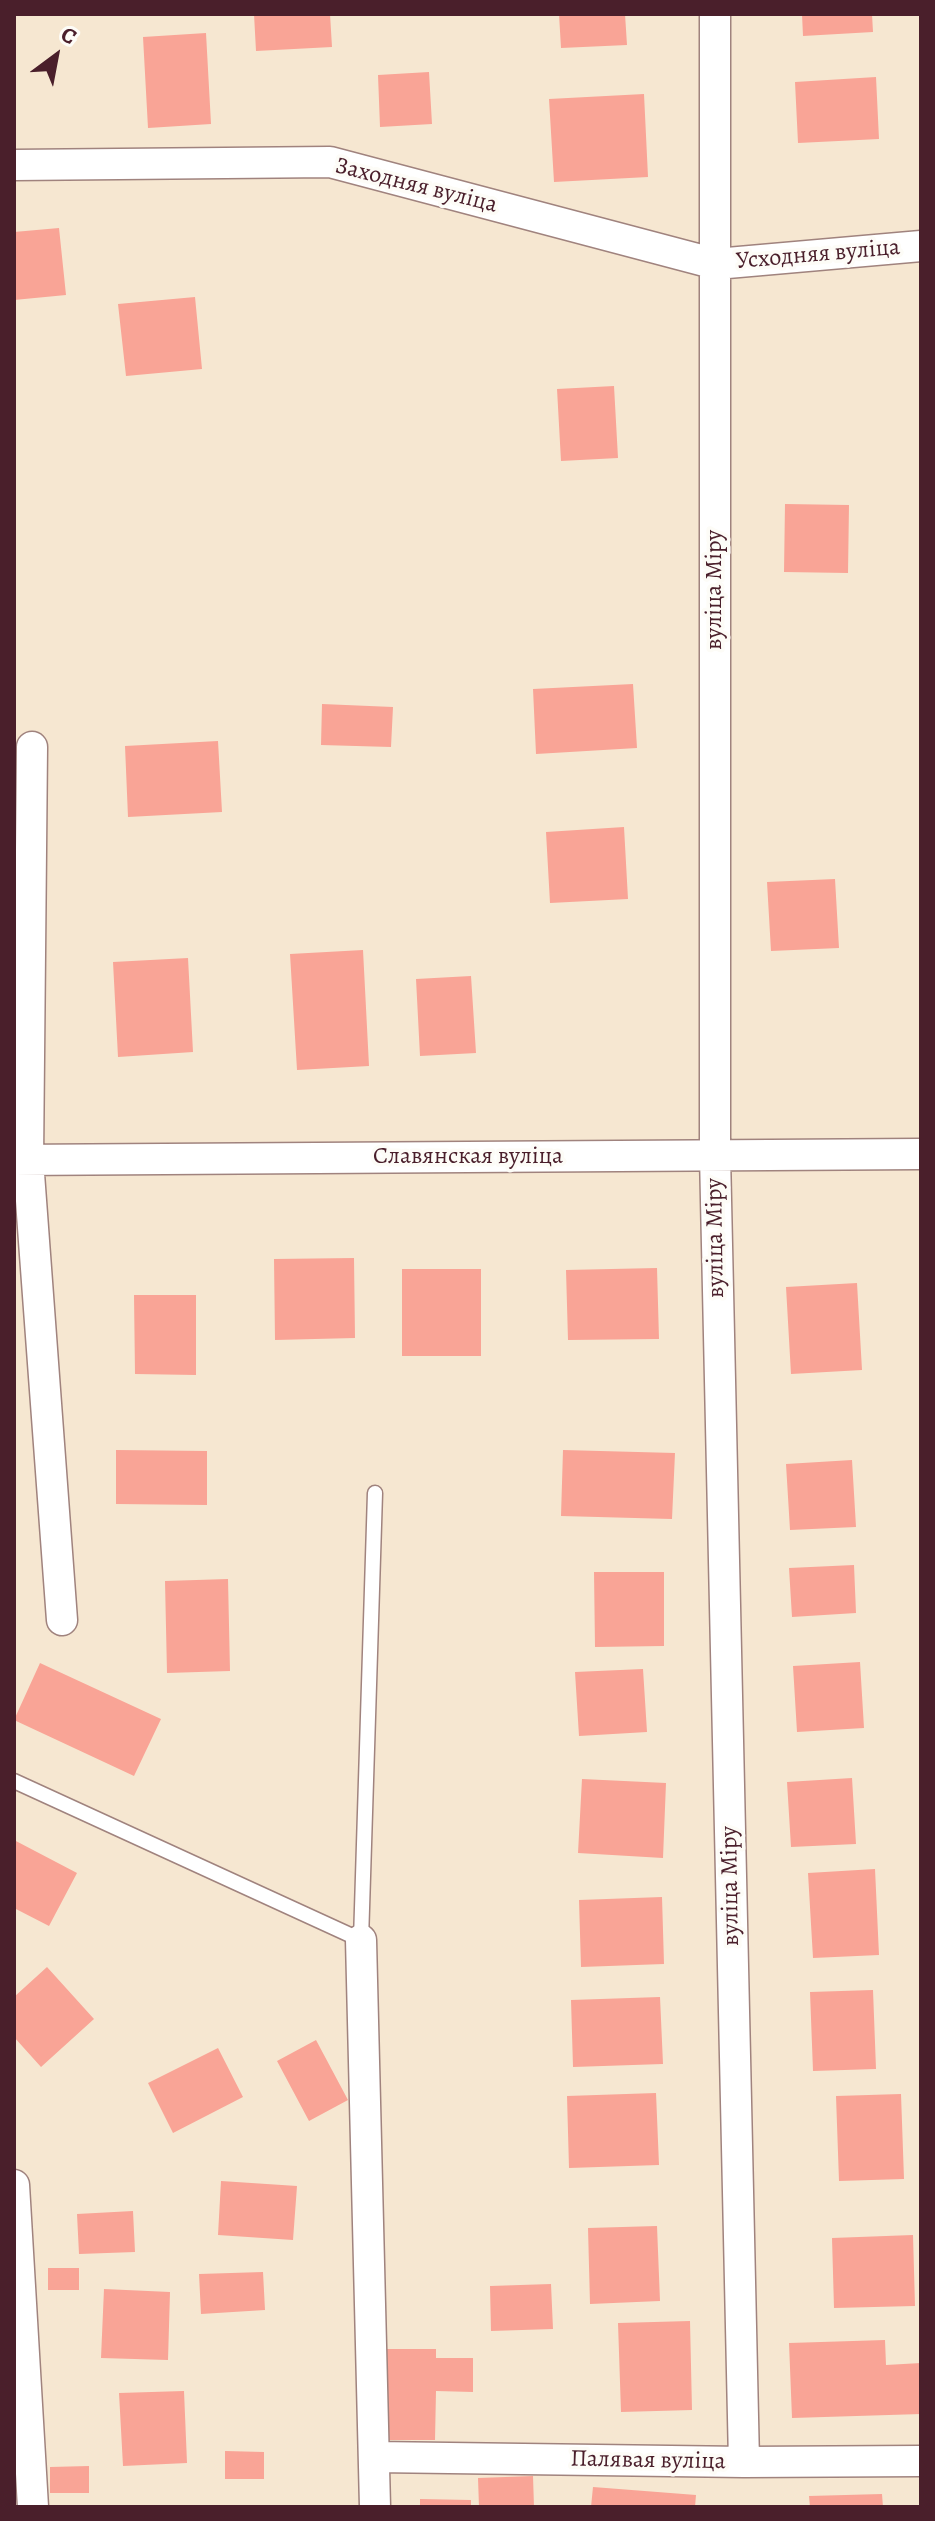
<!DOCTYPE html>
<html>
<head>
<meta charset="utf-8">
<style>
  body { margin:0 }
  #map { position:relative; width:935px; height:2521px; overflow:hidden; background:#f6e7d1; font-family:Alegreya,serif }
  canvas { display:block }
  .frame { position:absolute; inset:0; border:16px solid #4a1f2b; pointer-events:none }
  .north { position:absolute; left:16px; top:16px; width:80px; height:80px; -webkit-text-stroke:6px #fdfcf7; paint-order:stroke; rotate:32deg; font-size:22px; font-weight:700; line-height:32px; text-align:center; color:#4a1f2b }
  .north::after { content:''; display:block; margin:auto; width:28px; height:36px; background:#4a1f2b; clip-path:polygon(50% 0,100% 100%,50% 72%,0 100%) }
</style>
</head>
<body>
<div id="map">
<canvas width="935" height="2521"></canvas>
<div class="frame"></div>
<div class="north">С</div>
</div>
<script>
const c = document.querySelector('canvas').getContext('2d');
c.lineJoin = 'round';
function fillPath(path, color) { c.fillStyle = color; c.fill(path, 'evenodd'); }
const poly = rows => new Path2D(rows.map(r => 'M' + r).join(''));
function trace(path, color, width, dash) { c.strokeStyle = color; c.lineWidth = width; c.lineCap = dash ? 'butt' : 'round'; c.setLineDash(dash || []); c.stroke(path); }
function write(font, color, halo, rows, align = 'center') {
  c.font = font + ' Alegreya,serif'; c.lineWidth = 7; c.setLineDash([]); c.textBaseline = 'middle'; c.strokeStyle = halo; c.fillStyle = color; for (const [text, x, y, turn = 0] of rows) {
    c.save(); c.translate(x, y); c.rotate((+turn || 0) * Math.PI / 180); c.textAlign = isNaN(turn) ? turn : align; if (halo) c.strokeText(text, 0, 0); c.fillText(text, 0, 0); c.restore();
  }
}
fillPath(poly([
  [254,14,330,14,332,47,256,51],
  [559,14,625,14,627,45,561,48],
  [802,14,872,14,873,32,803,36],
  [206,33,211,124,148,128,143,37],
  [429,72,432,124,380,127,378,75],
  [876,77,879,139,798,143,795,82],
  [644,94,648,177,554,182,549,99],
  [59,228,66,295,14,300,14,232],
  [195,297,202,369,126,376,118,304],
  [614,386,618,458,561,461,557,389],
  [785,504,849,505,848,573,784,572],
  [633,684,637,748,536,754,533,689],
  [322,704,393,707,391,747,321,745],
  [218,741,222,812,128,817,125,746],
  [624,827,628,899,550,903,546,832],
  [835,879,839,948,771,951,767,882],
  [363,950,369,1066,297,1070,290,954],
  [188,958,193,1052,118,1057,113,962],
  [471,976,476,1053,420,1056,416,979],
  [354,1258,355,1338,275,1340,274,1259],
  [657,1268,659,1339,568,1340,566,1270],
  [402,1269,481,1269,481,1356,402,1356],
  [857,1283,862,1370,791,1374,786,1287],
  [134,1295,196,1295,196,1375,135,1374],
  [116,1450,207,1451,207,1505,116,1504],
  [563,1450,675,1453,672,1519,561,1516],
  [852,1460,856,1527,790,1530,786,1464],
  [854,1565,856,1613,792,1617,789,1568],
  [594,1572,664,1572,664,1646,595,1647],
  [228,1579,230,1671,167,1673,165,1581],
  [860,1662,864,1728,797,1732,793,1666],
  [40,1663,161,1719,134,1776,14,1720],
  [643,1669,647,1732,579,1736,575,1672],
  [852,1778,856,1844,791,1847,787,1782],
  [582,1779,666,1783,663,1858,578,1853],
  [14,1840,77,1873,49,1926,14,1908],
  [875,1869,879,1955,813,1958,808,1873],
  [662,1897,664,1964,581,1967,579,1900],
  [47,1967,94,2019,41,2067,14,2037,14,1997],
  [873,1990,876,2069,813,2071,810,1992],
  [660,1997,663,2064,573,2067,571,2000],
  [316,2040,348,2100,309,2121,277,2061],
  [218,2048,243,2097,173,2133,148,2083],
  [656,2093,659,2165,569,2168,567,2096],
  [901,2094,904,2179,839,2181,836,2096],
  [221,2181,297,2186,293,2240,218,2235],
  [133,2211,135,2252,79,2254,77,2214],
  [657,2226,660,2301,590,2304,588,2228],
  [913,2235,915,2306,834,2308,832,2238],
  [48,2268,79,2268,79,2290,48,2290],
  [263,2272,265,2310,201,2314,199,2274],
  [551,2284,553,2329,491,2331,490,2286],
  [104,2289,170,2292,168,2360,101,2358],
  [690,2321,692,2410,621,2412,618,2323],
  [885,2340,886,2365,921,2363,921,2414,792,2418,789,2343],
  [386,2349,436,2349,436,2358,473,2358,473,2392,436,2391,435,2440,386,2440],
  [184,2391,187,2463,123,2466,119,2393],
  [225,2451,264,2452,264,2479,225,2479],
  [89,2466,89,2493,50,2493,50,2467],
  [533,2476,534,2507,479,2507,478,2478],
  [593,2487,696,2495,695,2507,591,2507],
  [882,2494,883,2507,810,2507,809,2496],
  [420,2499,471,2500,471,2507,420,2507]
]), '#f9a496');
const service = poly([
  [14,1781,361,1940,375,1493]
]);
const minor = poly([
  [715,14,715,1155,744,2462],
  [14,165,330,162,716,264,921,246],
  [32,747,28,1160,62,1620],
  [14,1160,921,1154],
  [361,1940,375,2507],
  [14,2185,33,2507],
  [376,2457,744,2462,921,2461]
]);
trace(service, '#a0837e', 17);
trace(minor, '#a0837e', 33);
trace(service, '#fff', 14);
trace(minor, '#fff', 30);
write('24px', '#4a1f2b', '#fdfcf7', [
  ["Заходняя вуліца",416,186,14],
  ["Усходняя вуліца",818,255,-5],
  ["вуліца Міру",715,590,-90],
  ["Славянская вуліца",468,1157],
  ["вуліца Міру",716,1238,-91],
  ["вуліца Міру",731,1886,-91],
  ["Палявая вуліца",648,2461,1]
]);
</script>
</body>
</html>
